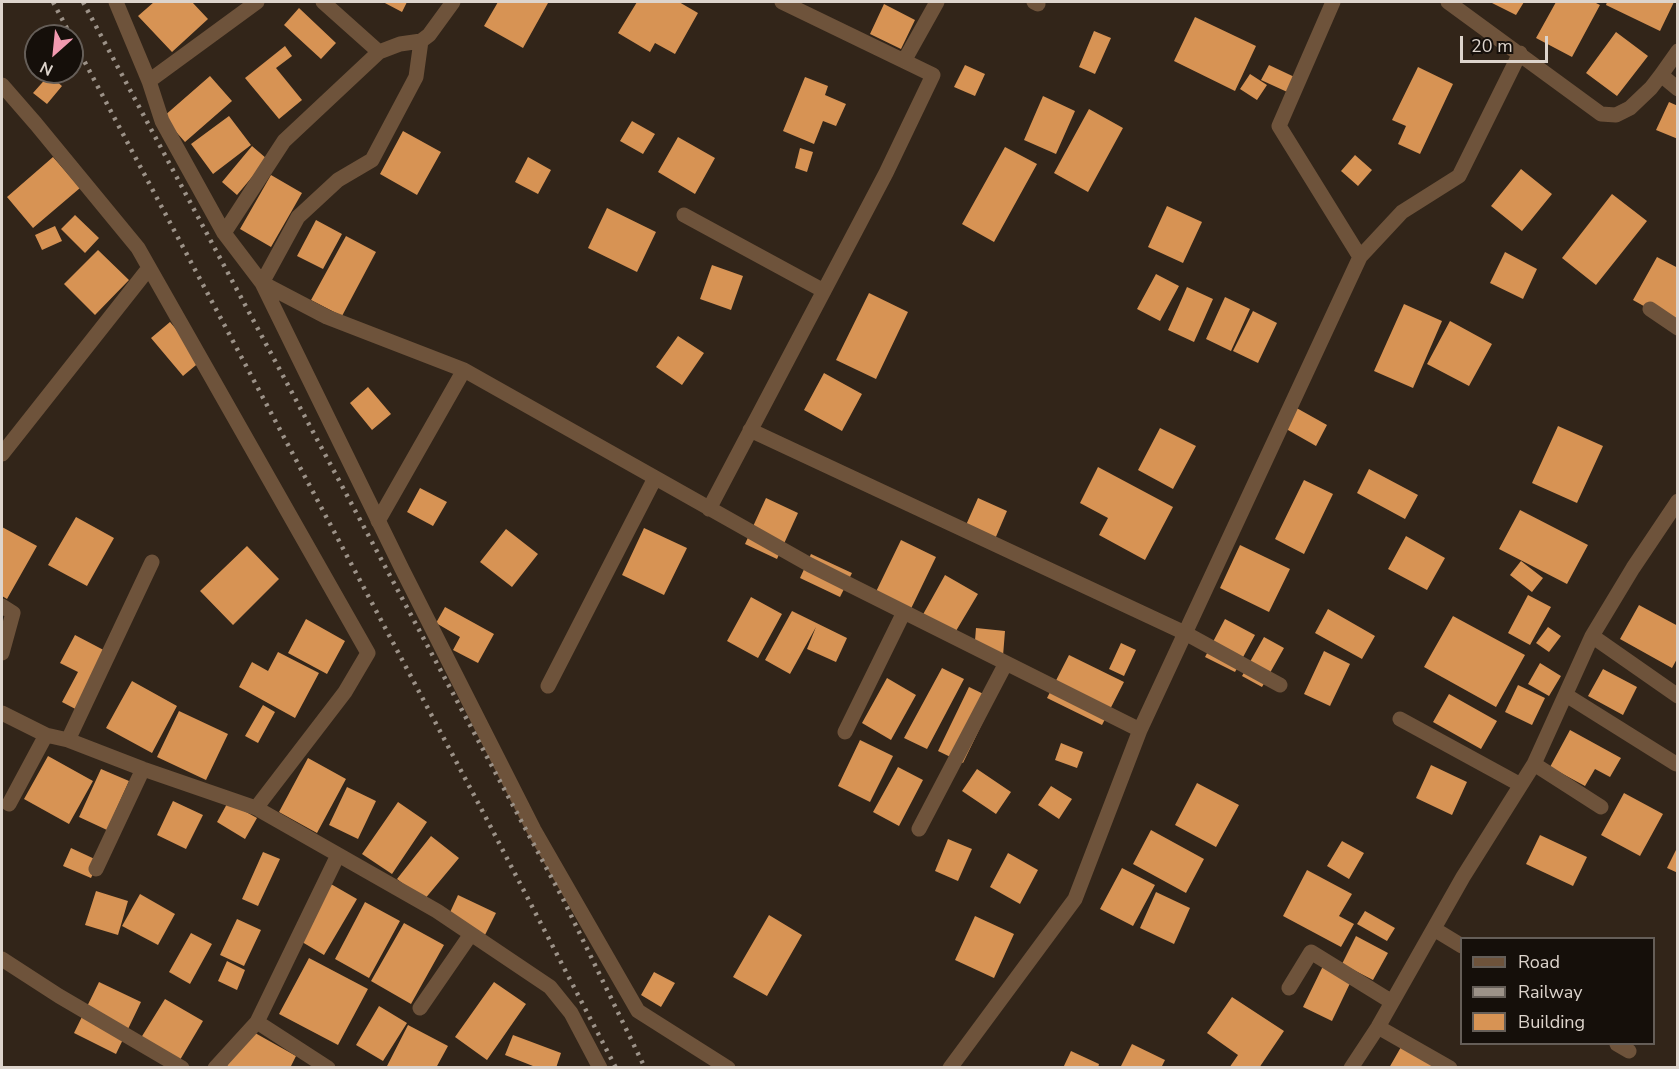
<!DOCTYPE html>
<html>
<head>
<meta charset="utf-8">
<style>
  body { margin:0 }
  #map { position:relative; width:1679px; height:1069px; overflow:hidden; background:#322519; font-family:"Nunito Sans",sans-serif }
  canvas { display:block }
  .frame { position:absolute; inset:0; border:3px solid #ddd4cc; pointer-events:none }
  .legend { position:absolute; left:1460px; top:937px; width:195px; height:108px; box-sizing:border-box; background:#150f0a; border:2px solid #655e58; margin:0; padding:8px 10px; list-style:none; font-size:18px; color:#ddd4cc }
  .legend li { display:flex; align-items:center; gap:12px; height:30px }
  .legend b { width:30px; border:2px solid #655e58 }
  .north { position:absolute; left:24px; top:24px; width:60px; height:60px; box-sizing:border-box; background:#150f0a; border:2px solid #655e58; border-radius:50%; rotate:207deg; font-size:16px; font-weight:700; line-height:24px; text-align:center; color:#ddd4cc }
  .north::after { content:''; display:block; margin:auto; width:21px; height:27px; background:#f29ab0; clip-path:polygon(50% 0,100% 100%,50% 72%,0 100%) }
  .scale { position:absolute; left:1460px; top:36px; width:88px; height:27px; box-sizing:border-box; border:3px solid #ddd4cc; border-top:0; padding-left:8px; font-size:18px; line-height:21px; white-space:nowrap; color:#ddd4cc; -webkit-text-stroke:4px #150f0a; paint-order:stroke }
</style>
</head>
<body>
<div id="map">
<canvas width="1679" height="1069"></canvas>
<div class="frame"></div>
<ul class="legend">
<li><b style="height:8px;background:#6e533b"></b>Road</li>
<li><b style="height:8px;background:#9c9288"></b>Railway</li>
<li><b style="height:16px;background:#d79354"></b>Building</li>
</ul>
<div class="north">N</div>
<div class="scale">20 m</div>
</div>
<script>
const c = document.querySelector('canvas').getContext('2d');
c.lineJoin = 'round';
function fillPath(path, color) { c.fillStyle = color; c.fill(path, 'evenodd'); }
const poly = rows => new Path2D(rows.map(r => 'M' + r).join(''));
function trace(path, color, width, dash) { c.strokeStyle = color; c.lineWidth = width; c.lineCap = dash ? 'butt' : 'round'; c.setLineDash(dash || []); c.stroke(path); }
fillPath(poly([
  [154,2,192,2,208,19,172,52,138,16],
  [383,2,407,2,402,12],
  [498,2,544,2,548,3,523,48,484,26],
  [637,2,679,2,698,13,675,54,655,43,650,52,618,33],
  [1490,2,1524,2,1516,15],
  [1556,2,1594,2,1600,5,1572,57,1536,38],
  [1607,2,1674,2,1660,31,1606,5],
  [884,4,915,20,901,49,870,34],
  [299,8,336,43,321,59,284,25],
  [1195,17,1256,46,1235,91,1174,61],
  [1094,31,1111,38,1095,74,1079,67],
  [1616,32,1648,56,1617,96,1586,73],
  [285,46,292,56,276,68,302,100,279,119,245,78],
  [965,65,985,74,975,96,954,87],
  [1269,65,1303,81,1296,96,1261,80],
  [1418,67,1453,84,1420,154,1398,144,1406,126,1392,120],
  [1250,74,1267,85,1257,100,1240,89],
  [49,75,62,86,47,104,33,93],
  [210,76,232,101,185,142,163,117],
  [805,77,828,86,825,95,846,104,836,126,823,121,814,144,783,131],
  [1043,96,1075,111,1056,154,1024,140],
  [1669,102,1678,106,1678,139,1656,130],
  [1089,109,1123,128,1088,192,1054,173],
  [229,116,251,145,213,174,191,144],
  [632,121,655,134,643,154,620,141],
  [403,131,441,152,417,195,380,174],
  [678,137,715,158,695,194,658,172],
  [252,146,267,159,237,195,222,182],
  [1005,147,1037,164,994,242,962,224],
  [800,148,813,152,807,172,795,168],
  [1355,155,1372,170,1358,186,1341,171],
  [53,157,80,188,33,228,7,197],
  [528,157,551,170,538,194,515,182],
  [1521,169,1552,194,1522,231,1491,206],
  [271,175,302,193,271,247,240,229],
  [1612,194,1647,221,1596,285,1562,258],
  [1167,206,1202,222,1183,263,1148,247],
  [607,208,656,232,637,272,588,248],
  [75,215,99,238,85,253,61,229],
  [316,220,342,234,323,269,297,256],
  [55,226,62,241,42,250,35,235],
  [346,236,376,252,342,316,311,300],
  [98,250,129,280,95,315,64,284],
  [1505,252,1537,269,1523,299,1490,283],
  [1657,257,1678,268,1678,317,1674,323,1633,300],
  [712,265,743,276,731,310,700,299],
  [1156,274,1179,286,1160,321,1137,309],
  [1187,287,1213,299,1194,342,1168,330],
  [869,293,908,312,876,379,836,360],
  [1225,297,1250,309,1231,351,1206,339],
  [1404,304,1442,321,1413,388,1374,371],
  [1253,311,1277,323,1258,363,1233,351],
  [1450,321,1492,344,1469,386,1427,364],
  [170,322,202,360,183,376,151,338],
  [678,336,704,353,682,385,656,367],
  [824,373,862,394,842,431,804,410],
  [368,387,391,414,372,430,350,403],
  [1293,406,1327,425,1316,446,1281,426],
  [1558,426,1603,446,1577,503,1532,483],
  [1160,428,1196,446,1173,489,1138,470],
  [1098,467,1173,507,1145,560,1099,535,1108,518,1080,503],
  [1369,469,1418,495,1405,519,1357,493],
  [1304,480,1333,494,1304,554,1275,539],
  [420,488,447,502,433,526,407,512],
  [766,498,798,513,777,559,745,544],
  [978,498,1007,511,995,539,966,525],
  [1520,510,1588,545,1567,584,1499,549],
  [76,517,114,538,87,586,48,565],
  [2,527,37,546,7,599,2,596],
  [644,528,687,548,664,595,622,575],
  [506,529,538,554,512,587,480,562],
  [1406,536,1445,558,1427,590,1388,569],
  [901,540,936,557,906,619,871,602],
  [1240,545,1290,569,1269,612,1220,588],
  [247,546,279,579,233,625,200,591],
  [811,554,852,573,840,597,800,578],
  [1521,561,1543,578,1532,592,1510,575],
  [945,575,978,594,953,636,921,618],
  [1528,595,1551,607,1530,645,1508,633],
  [751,597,782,614,758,658,727,641],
  [1639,605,1678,626,1678,657,1672,668,1620,639],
  [445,607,494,634,478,663,453,650,460,637,436,623],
  [1328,609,1375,636,1362,659,1315,633],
  [792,611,847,638,836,662,807,649,816,627,790,674,765,660],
  [1453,616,1525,655,1496,707,1424,667],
  [306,619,345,641,327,674,288,653],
  [1225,619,1255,635,1235,672,1205,657],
  [1548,627,1561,636,1549,652,1536,643],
  [976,628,1005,631,1003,656,974,653],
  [75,635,115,656,85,714,62,702,78,672,60,663],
  [1264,637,1284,648,1262,687,1242,676],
  [1121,643,1136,650,1124,676,1109,669],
  [1324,651,1350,664,1330,706,1304,694],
  [278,652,319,673,295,718,239,687,252,662,268,671],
  [1069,655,1124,682,1102,725,1047,698],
  [1540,663,1561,676,1549,696,1528,684],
  [942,668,964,679,927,749,904,738],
  [1603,669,1637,687,1623,715,1588,696],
  [887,678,916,695,891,740,862,723],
  [132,681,177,706,152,753,106,728],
  [1518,685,1545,698,1532,725,1505,712],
  [969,687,994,699,963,763,938,751],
  [1449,694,1497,721,1481,749,1433,722],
  [263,705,275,712,258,743,245,736],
  [179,711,228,734,206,780,157,757],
  [1570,730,1621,758,1610,777,1595,769,1585,786,1550,767],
  [860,740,893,756,870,802,838,786],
  [1061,743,1083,752,1077,768,1055,760],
  [48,756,93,781,69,824,24,799],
  [308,758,346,779,317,833,279,812],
  [1431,765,1467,782,1452,815,1416,798],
  [898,767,923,780,899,826,873,812],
  [101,769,129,781,107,830,79,817],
  [977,769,1011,792,996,814,962,791],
  [1197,783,1239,805,1216,847,1175,825],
  [1051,786,1072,799,1059,819,1038,805],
  [347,787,376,801,358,839,329,825],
  [1624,793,1663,814,1640,856,1601,835],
  [173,801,203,815,186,849,157,835],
  [228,802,257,818,245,839,217,822],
  [398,802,427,822,392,874,362,854],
  [1151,830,1204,859,1186,893,1133,864],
  [1540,835,1587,857,1573,886,1526,864],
  [431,836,459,858,424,900,397,879],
  [948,839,972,849,958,881,935,871],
  [1342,841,1364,853,1349,879,1327,866],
  [1678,846,1678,873,1667,868],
  [71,848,99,861,91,878,63,866],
  [263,852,280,859,258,906,242,899],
  [1008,853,1038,870,1020,904,990,887],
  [1122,868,1155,885,1133,926,1100,909],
  [1307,870,1352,894,1339,916,1354,924,1341,947,1283,916],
  [324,880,357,899,324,955,292,936],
  [96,891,128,901,118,935,85,925],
  [1156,892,1190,908,1174,944,1140,928],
  [140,894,175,914,158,945,122,926],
  [458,895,496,913,483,939,446,921],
  [365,902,400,921,369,978,335,959],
  [1365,911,1395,928,1387,941,1357,924],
  [769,915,802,935,767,996,733,977],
  [975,916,1014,934,994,978,955,960],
  [237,919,261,930,244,966,220,955],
  [404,923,444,945,411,1004,371,981],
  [191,933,212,944,190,984,169,972],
  [1356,936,1388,953,1373,980,1342,964],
  [309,958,368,989,338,1045,279,1014],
  [227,961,245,970,237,990,218,981],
  [1323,966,1352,979,1332,1021,1303,1007],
  [654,972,675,983,661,1007,641,995],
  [99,982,141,1002,116,1054,74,1033],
  [494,982,526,1004,487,1060,455,1037],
  [1232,997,1284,1031,1259,1068,1229,1068,1238,1055,1207,1033],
  [165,999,203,1021,177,1065,139,1041],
  [379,1006,407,1023,383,1061,356,1045],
  [408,1025,448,1046,436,1068,386,1068],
  [248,1029,296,1056,290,1068,226,1068],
  [513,1035,561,1053,556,1068,538,1068,505,1055],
  [1132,1044,1165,1060,1161,1068,1120,1068],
  [1401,1047,1437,1068,1389,1068],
  [1071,1051,1099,1064,1098,1068,1063,1068]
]), '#d79354');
trace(poly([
  [116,2,149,81,162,121,224,233,262,283,402,569,534,830,638,1011,728,1068],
  [323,2,379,52],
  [1034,2,1038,4],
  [1333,2,1279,126,1360,257],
  [1448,2,1601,114,1616,115,1630,108,1651,88,1661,75],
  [421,41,416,77,372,160,338,180,298,217,262,283,327,317,464,370,810,565,1140,730],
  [1678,51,1661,75,1678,89],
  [904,61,937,2],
  [149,81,257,2],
  [2,85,36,124,138,248,368,653,345,692,256,808],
  [684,215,824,291],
  [224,233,284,141,379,52,400,44,421,41,429,35,453,2],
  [1650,309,1678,328],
  [750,430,1185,633,1280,685],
  [2,454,149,268],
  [709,509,886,173,933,75,782,2],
  [378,521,464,370],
  [2,606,13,613,2,653],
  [1592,636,1678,696],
  [548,686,655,478],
  [1566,695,1676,764],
  [2,713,46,735,68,740,143,769,256,808,437,911,550,987,571,1013,600,1068],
  [1400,719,1519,784],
  [845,732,904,612],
  [68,740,152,562],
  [1534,764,1601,807],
  [9,804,46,735],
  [919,829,1006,663],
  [96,869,143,769],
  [1434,929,1462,946],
  [2,959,59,996,182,1068],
  [1289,988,1311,952,1392,1002],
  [420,1008,471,934],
  [257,1022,328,1068],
  [1378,1027,1450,1068],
  [1617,1044,1629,1051],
  [215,1068,257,1022,338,855],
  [950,1068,1075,899,1140,730,1360,257,1402,212,1459,176,1520,53],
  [1351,1068,1378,1027,1463,877,1534,764,1592,636,1633,568,1678,501]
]), '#6e533b', 15);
trace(poly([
  [53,2,71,36],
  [83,2,563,899,645,1068],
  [72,38,484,814,616,1068]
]), '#9c9288', 4.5, [3, 6]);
</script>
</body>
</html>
